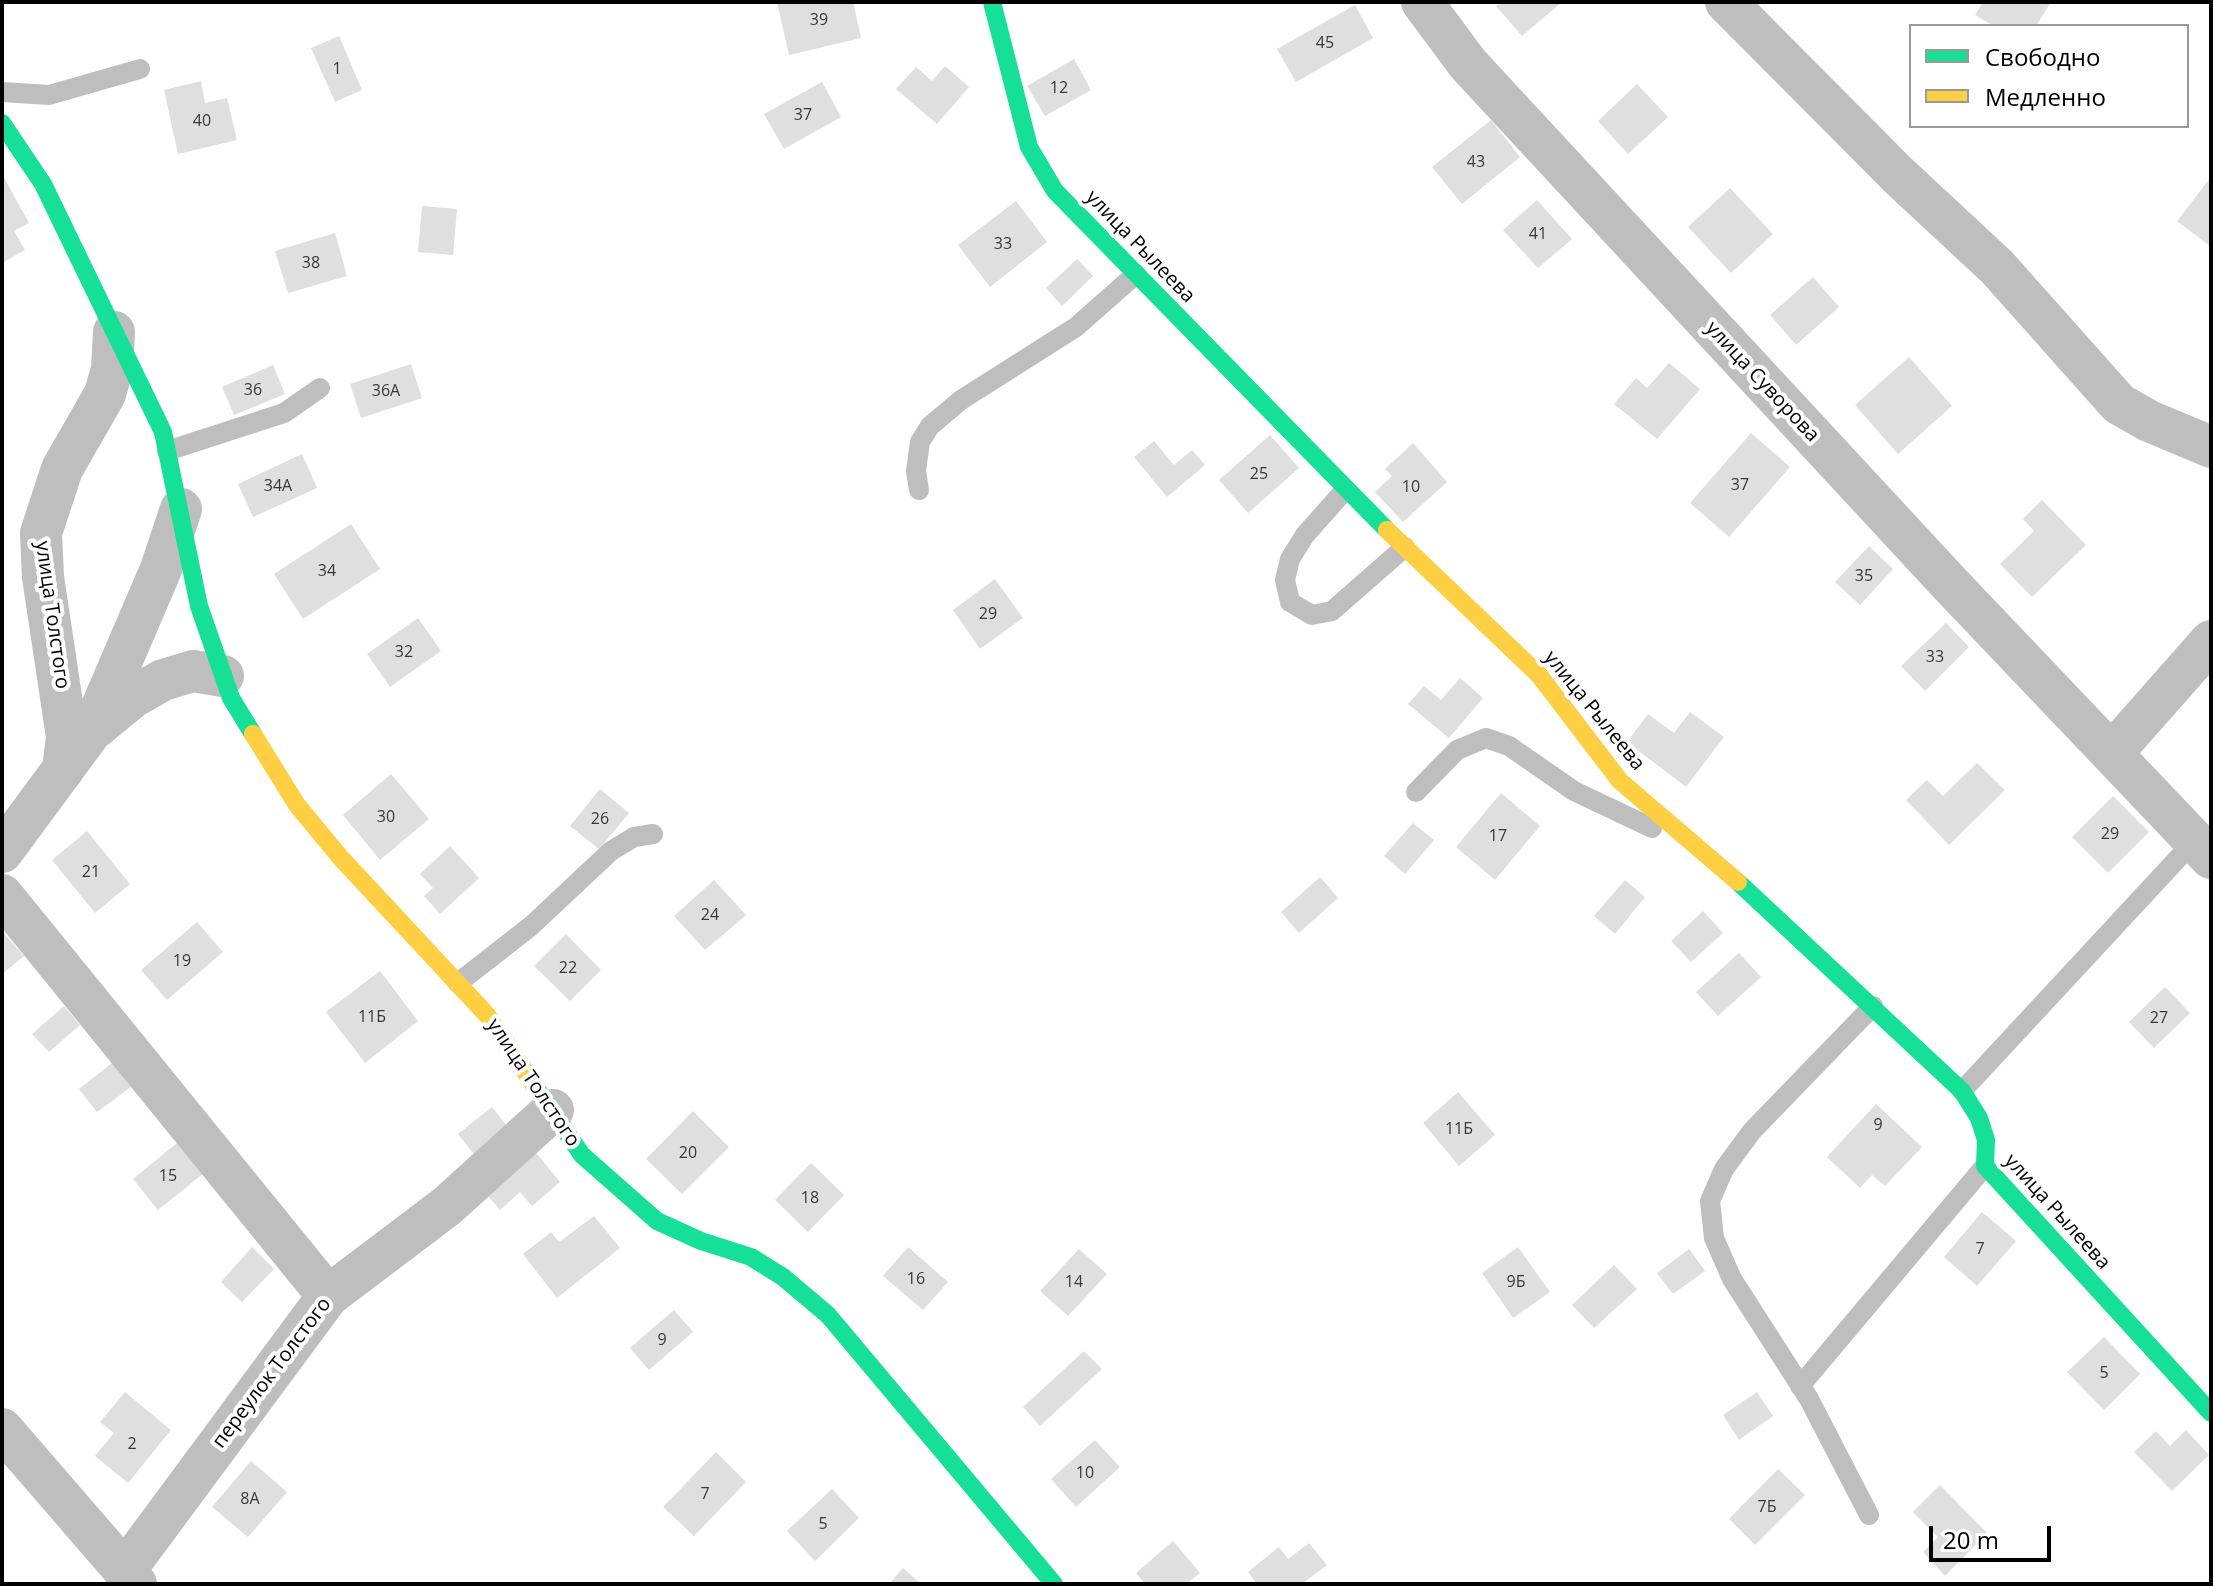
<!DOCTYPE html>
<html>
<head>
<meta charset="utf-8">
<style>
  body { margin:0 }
  #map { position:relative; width:2213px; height:1586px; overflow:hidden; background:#fff; font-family:"Open Sans",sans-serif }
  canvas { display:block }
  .frame { position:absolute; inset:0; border:4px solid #000; pointer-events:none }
  .legend { position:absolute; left:1909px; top:24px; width:280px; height:104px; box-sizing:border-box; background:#fff; border:2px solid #999; margin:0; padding:10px 14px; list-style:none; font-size:24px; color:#000 }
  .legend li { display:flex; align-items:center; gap:16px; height:40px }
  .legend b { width:40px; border:2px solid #999 }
  .scale { position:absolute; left:1929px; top:1526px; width:122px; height:36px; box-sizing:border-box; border:4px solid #000; border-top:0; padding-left:10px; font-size:24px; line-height:28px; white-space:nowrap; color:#000; -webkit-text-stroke:6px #fff; paint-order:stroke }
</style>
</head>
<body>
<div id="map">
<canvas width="2213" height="1586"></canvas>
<div class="frame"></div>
<ul class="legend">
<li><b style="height:10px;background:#16e098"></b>Свободно</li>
<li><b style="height:10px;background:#ffcf43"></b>Медленно</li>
</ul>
<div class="scale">20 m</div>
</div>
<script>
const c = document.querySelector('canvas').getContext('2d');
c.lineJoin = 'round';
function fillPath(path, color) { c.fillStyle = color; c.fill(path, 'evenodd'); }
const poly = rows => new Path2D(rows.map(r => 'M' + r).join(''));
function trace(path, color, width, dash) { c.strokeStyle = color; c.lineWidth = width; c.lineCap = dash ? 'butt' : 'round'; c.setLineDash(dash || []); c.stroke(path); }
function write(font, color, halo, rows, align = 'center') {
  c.font = font + ' "Open Sans",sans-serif'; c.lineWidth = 8; c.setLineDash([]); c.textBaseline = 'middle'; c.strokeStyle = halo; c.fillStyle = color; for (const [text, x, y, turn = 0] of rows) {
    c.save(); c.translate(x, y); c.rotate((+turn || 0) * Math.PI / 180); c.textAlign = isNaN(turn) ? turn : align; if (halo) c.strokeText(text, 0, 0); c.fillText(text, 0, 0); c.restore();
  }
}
fillPath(poly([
  [777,2,853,2,861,38,789,55],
  [1501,2,1562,2,1522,36,1496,6],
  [1983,2,2051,2,2036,26,1994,26,1975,15],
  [1355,5,1373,38,1296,82,1277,49],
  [339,36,362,90,335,102,311,48],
  [1074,59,1091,90,1045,116,1027,86],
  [945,66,969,87,937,124,896,89,916,67,932,81],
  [201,81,205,103,227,98,237,140,178,154,164,90],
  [822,82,841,117,784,149,764,114],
  [1637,84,1668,117,1628,154,1598,121],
  [1491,120,1520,157,1462,204,1432,167],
  [2,174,29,223,14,231,25,250,2,263],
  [2211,177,2211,247,2177,221],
  [1730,188,1773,234,1731,273,1688,227],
  [1537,200,1572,239,1538,268,1503,230],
  [1016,201,1047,242,990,287,958,245],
  [422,206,457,209,453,255,418,252],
  [335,233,347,276,288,293,275,251],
  [1077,259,1093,276,1062,306,1046,288],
  [1813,277,1839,307,1796,345,1770,315],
  [1909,357,1952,406,1898,454,1855,405],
  [1669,363,1700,389,1657,439,1614,404,1636,378,1647,388],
  [411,364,422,398,361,418,350,384],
  [273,365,285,394,234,415,222,387],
  [1751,433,1790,467,1729,537,1690,503],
  [1270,435,1299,468,1248,513,1219,480],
  [1154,441,1174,465,1192,450,1205,465,1167,497,1134,457],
  [1413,443,1447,482,1403,522,1375,492,1392,476,1385,469],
  [302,454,317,488,253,517,238,484],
  [2042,500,2086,545,2032,597,2000,564,2034,531,2023,519],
  [351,524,380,569,303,619,274,574],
  [1869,546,1893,569,1860,605,1835,582],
  [995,579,1023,618,980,649,953,610],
  [418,618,441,651,390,687,367,654],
  [1946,623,1969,647,1925,691,1901,666],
  [1460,678,1483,698,1449,738,1408,704,1424,686,1441,700],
  [1690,712,1724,737,1686,787,1627,742,1648,714,1674,733],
  [1977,763,2005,790,1949,845,1906,800,1927,780,1943,796],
  [391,774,429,819,380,860,343,815],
  [600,789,629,813,599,849,570,826],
  [1501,793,1540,826,1495,880,1456,847],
  [2113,796,2149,832,2108,873,2072,837],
  [1413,823,1434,840,1405,874,1384,856],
  [87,831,130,884,95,913,52,860],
  [450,846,479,878,440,914,424,896,433,888,420,874],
  [1320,877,1338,898,1299,933,1281,912],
  [714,880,746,915,705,950,674,916],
  [1625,880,1645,897,1615,934,1594,916],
  [1703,911,1723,933,1691,962,1671,941],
  [197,922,223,952,167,1000,141,970],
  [2,931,24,956,2,974],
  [566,934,601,970,570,1001,534,966],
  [1739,953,1761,977,1718,1016,1696,992],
  [380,971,418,1021,365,1063,326,1012],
  [2165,987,2190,1013,2154,1048,2129,1022],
  [64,1006,80,1025,49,1052,32,1034],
  [112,1063,131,1087,97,1112,79,1089],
  [1458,1092,1495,1135,1459,1166,1423,1123],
  [1876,1104,1922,1147,1885,1186,1872,1175,1860,1188,1827,1157],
  [492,1107,511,1131,477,1158,458,1134],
  [693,1111,729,1147,682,1194,646,1159],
  [178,1142,204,1173,158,1210,133,1179],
  [533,1149,560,1182,532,1206,520,1192,500,1210,483,1190],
  [811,1163,844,1195,808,1232,775,1200],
  [1982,1212,2016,1241,1977,1286,1944,1257],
  [594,1216,620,1248,557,1298,523,1254,551,1232,559,1242],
  [252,1247,274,1269,242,1302,221,1282],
  [908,1247,948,1282,923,1310,883,1276],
  [1518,1247,1550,1292,1513,1318,1482,1273],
  [1079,1249,1107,1274,1068,1316,1040,1291],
  [1689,1249,1705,1271,1673,1294,1657,1273],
  [1614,1265,1637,1289,1594,1328,1572,1305],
  [674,1310,693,1332,649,1370,630,1348],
  [2104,1337,2140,1374,2104,1410,2067,1372],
  [1084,1351,1102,1369,1040,1426,1023,1407],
  [125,1392,171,1430,128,1483,95,1456,114,1433,100,1422],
  [1757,1392,1773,1416,1739,1440,1723,1415],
  [2186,1430,2209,1455,2172,1491,2134,1452,2156,1431,2170,1446],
  [1095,1440,1120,1467,1076,1507,1051,1479],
  [716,1452,746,1482,694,1536,663,1507],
  [251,1461,287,1492,248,1537,212,1507],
  [1778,1469,1805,1495,1755,1545,1729,1519],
  [1940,1485,1987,1533,1945,1576,1923,1552,1938,1537,1913,1512],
  [832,1489,859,1518,815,1561,787,1531],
  [1173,1541,1200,1573,1186,1584,1145,1584,1136,1573],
  [1309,1543,1327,1565,1302,1584,1257,1584,1248,1572,1279,1547,1288,1559],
  [903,1568,921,1584,889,1584]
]), '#dfdfdf');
trace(poly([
  [2,92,49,95,140,69],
  [167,451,284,413,320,388],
  [919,490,916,471,920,442,930,426,961,400,1076,327,1136,274],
  [1345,490,1305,535,1290,559,1285,580,1290,602,1312,615,1332,611,1405,547],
  [1416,792,1457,750,1486,738,1509,746,1574,791,1652,828],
  [458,983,531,926,611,851,634,837,653,834],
  [1962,1091,2195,840],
  [1800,1386,1985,1166],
  [1869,1515,1809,1399,1732,1279,1714,1238,1710,1201,1724,1169,1752,1131,1873,1006]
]), '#bebebe', 20);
trace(poly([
  [1422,2,1468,64,1951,585,2211,858],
  [1726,2,1898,175,1997,267,2119,404,2149,421,2211,447],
  [94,729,133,697,163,680,193,671,223,676],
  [2112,753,2211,641],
  [63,770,67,737,43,577,41,533,62,469,105,394,112,369,114,332],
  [2,852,92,730,161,569,181,509],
  [2,895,328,1296],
  [2,1429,136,1584],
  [126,1569,328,1296,447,1206,553,1110]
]), '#bebebe', 42);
trace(poly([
  [992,2,1029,147,1055,191,1387,530],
  [2,123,43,184,163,432,199,606,231,698,253,734],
  [1738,882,1962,1091,1979,1118,1986,1140,1985,1166,2211,1413],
  [536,1088,582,1155,657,1221,701,1241,751,1257,783,1277,828,1315,1054,1584]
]), '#16e098', 18);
trace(poly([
  [1387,530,1539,675,1620,781,1738,882],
  [253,734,297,805,340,857,487,1015,536,1088]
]), '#ffcf43', 18);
write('16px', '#383838', null, [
  ["39",819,20],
  ["45",1325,43],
  ["1",337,69],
  ["12",1059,88],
  ["37",803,115],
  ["40",202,121],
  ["43",1476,162],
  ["41",1538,234],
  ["33",1003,244],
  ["38",311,263],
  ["36",253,390],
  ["36А",386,391],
  ["25",1259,474],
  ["37",1740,485],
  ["34А",278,486],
  ["10",1411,487],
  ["34",327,571],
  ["35",1864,576],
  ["29",988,614],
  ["32",404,652],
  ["33",1935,657],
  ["30",386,817],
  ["26",600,819],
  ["29",2110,834],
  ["17",1498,836],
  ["21",91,872],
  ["24",710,915],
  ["19",182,961],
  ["22",568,968],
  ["11Б",372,1017],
  ["27",2159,1018],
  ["9",1878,1125],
  ["11Б",1459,1129],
  ["20",688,1153],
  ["15",168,1176],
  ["18",810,1198],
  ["7",1980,1249],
  ["16",916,1279],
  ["14",1074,1282],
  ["9Б",1516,1282],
  ["9",662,1340],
  ["5",2104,1373],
  ["2",132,1444],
  ["10",1085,1473],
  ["7",705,1494],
  ["8А",250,1499],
  ["7Б",1767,1507],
  ["5",823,1524]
]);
write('20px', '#000', '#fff', [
  ["улица Рылеева",1140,247,46],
  ["улица Суворова",1762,382,47],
  ["улица Толстого",52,615,82],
  ["улица Рылеева",1594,711,51],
  ["улица Толстого",533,1083,56],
  ["улица Рылеева",2057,1212,48],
  ["переулок Толстого",272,1373,-53]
]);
</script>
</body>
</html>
